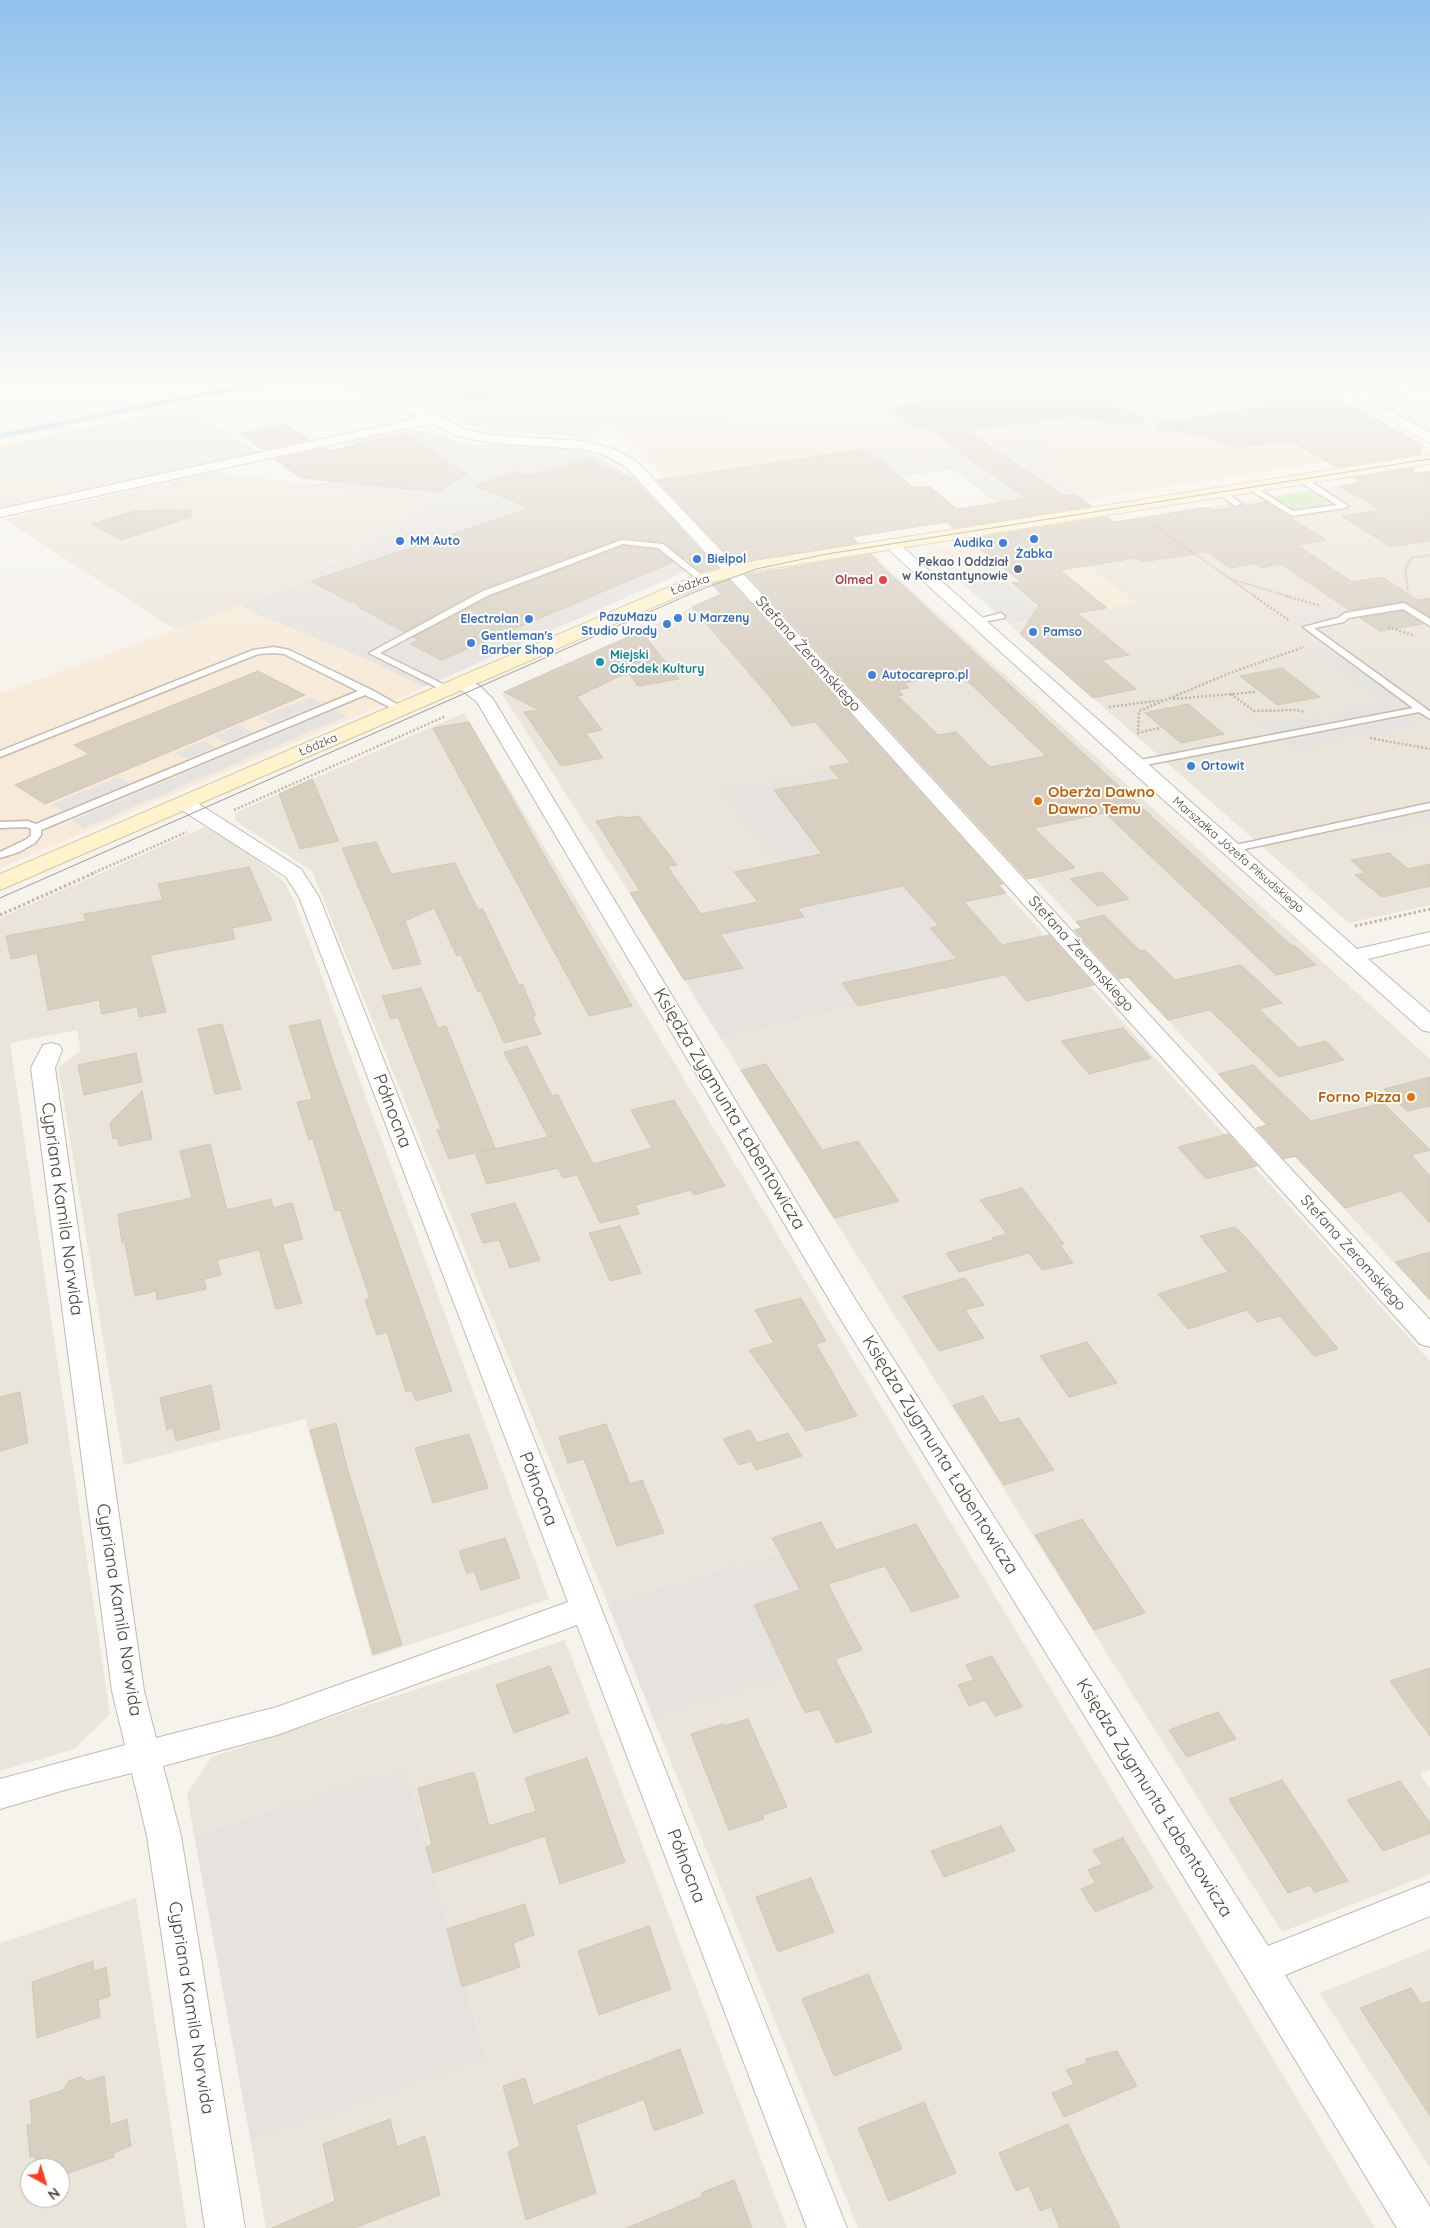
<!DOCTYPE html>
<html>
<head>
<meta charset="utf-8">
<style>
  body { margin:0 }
  #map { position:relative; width:1430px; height:2228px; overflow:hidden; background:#f6f3ec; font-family:Quicksand,sans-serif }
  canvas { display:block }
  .north { position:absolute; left:20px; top:2158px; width:50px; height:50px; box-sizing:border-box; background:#fff; border:1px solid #b7b4b0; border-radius:50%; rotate:141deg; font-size:14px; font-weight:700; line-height:20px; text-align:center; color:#4b4439 }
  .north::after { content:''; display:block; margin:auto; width:18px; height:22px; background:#fc3f1d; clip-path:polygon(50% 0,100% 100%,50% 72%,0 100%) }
</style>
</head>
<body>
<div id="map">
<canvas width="1430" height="2228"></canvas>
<div class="north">N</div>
</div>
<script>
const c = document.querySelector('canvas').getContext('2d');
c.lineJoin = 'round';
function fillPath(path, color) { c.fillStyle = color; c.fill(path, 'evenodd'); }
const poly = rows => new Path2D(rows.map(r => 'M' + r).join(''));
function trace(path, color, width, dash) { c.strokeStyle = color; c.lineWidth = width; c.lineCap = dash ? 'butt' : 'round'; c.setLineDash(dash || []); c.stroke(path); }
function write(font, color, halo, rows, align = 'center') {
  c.font = font + ' Quicksand,sans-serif'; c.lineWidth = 4; c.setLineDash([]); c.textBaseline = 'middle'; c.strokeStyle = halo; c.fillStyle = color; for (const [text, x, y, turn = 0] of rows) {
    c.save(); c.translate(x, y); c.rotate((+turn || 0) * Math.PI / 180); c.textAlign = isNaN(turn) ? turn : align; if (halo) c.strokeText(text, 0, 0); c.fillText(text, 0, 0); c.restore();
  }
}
fillPath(poly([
  [367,377,800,377,832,405,621,435,609,423,589,439,552,434,503,434,464,423],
  [185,406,257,452,0,513,0,446],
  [220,471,223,474,440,498,419,507,425,510,315,572,323,577,174,629,4,519],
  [1430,471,1430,905,1349,923,1010,625,1136,603,1047,533],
  [878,560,1430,1059,1430,1301,758,582,761,579],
  [725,593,734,593,1430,1361,1430,1770,1420,1774,1430,1789,1430,1874,1282,1932,721,1039,858,1006,1004,975,799,892,648,922,502,694],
  [464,713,1375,2228,858,2228,654,1720,835,1661,780,1553,607,1602,312,871,236,821,235,813],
  [205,827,244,849,285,883,295,903,549,1599,372,1657,305,1419,124,1465,58,1067,81,1051,77,1030,10,1043,110,1714,74,1749,0,1771,0,918],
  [565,1640,787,2228,266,2228,251,2143,486,2057,405,1767,194,1835,187,1794,212,1757],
  [136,1898,187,2228,0,2228,0,1943],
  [30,2168,60,2168,60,2198,30,2198],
  [1430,1949,1430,2168,1320,1993]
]), '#eae5da');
fillPath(poly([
  [1172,377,1430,377,1430,378,1327,393,1423,445,1422,447,1327,462],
  [1047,533,1136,603,1010,625,927,552],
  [240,605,259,615,375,663,424,687,0,868,0,694]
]), '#f7ead8');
fillPath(poly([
  [406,429,443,435,459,443,507,446,571,447,594,455,629,475,709,561,424,687,375,663,259,615,240,605,322,577,315,572,425,510,418,507,439,499,316,485,386,467,348,441],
  [1039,437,1063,453,1027,459,1086,500,1009,512,952,469,694,508,665,479,896,444,911,455],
  [828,770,1004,975,858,1006,721,1039,648,922,798,892,721,790],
  [780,1553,836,1661,654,1720,607,1602],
  [405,1767,486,2058,251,2143,194,1835]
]), '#e6e2dd');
fillPath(poly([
  [1022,377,1172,377,1327,462,1086,500,1027,458,1062,453,1039,437,911,455,896,444,665,479,621,435]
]), '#efe8d6');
fillPath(poly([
  [800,377,1022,377,832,405],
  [1310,491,1329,504,1291,510,1268,498]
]), '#d2eab5');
fillPath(poly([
  [1381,401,1430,427,1430,434,1371,403],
  [996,572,1049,617,1010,624,956,578],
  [1328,611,1337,617,1299,623,1291,617],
  [1325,646,1400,701,1386,703,1394,710,1339,720,1330,712,1385,703,1318,654,1314,654,1308,649],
  [311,697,321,703,271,724,259,718],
  [334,710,346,716,84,828,71,821],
  [1315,716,1325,723,1269,734,1259,726],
  [1407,718,1417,725,1364,736,1354,728],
  [240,725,252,732,225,743,213,736],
  [1348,729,1358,736,1293,750,1283,742],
  [204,741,215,747,186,759,175,753],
  [119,777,130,783,62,811,52,804],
  [1430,814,1430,822,1378,833,1367,827]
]), '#e5e3e0');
fillPath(poly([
  [459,380,496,393,483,399,471,400,437,386]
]), '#a9d4f2');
trace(poly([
  [0,436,291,377]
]), '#a9d4f2', 5);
const building = poly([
  [1052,379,1143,418,1141,426,1074,416,967,431,1064,496,1075,494,1092,506,953,528,947,522,852,537,858,543,736,564,657,480,865,449,915,488,929,486,957,509,1027,498,969,459,930,428,919,430,889,407,986,393,1052,379],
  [1327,393,1423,445,1420,454,1336,467,1291,441,1234,448,1211,437,1158,429,1158,424,1269,406,1262,402,1327,393],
  [284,424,311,440,262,450,241,434,284,424],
  [404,434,467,474,438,492,300,478,275,459,325,448,330,451,404,434],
  [588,459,625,476,629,475,638,483,718,568,701,572,685,557,684,558,664,543,621,538,482,589,404,632,358,607,355,601,351,603,311,581,530,508,475,486,514,472,527,476,588,459],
  [1414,468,1412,474,1430,471,1430,541,1391,547,1342,516,1381,510,1339,486,1362,482,1354,478,1414,468],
  [1265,502,1326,540,1297,545,1352,582,1382,577,1418,600,1430,598,1430,617,1404,601,1349,610,1281,564,1261,568,1255,563,1230,568,1207,552,1142,562,1136,558,1060,570,1107,608,1077,613,1129,655,1102,660,1136,689,1093,698,1020,634,1039,606,1012,583,1021,582,968,539,1108,517,1115,522,1209,507,1213,510,1236,508,1265,502],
  [190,510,191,517,121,540,92,524,134,511,190,510],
  [623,546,657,550,673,562,441,660,410,644,419,640,413,637,490,597,623,546],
  [871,554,877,560,876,561,1205,866,1292,946,1295,946,1316,965,1276,975,1105,813,1034,828,1075,868,1027,879,747,575,871,554],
  [959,673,1002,714,1046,756,990,767,956,732,938,735,898,696,903,695,898,690,909,688,904,683,959,673],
  [729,580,1003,884,999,885,1006,893,964,902,1002,945,1049,935,1094,985,1026,1001,1005,975,858,1006,842,983,957,959,930,928,939,926,903,886,798,908,804,917,720,934,743,968,684,980,630,893,640,891,596,821,623,816,625,818,639,816,677,865,667,866,701,914,758,902,734,872,822,854,774,790,840,779,829,767,851,763,815,722,792,726,769,696,692,607,721,594,712,584,729,580],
  [1403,611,1423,624,1380,631,1360,618,1403,611],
  [641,631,679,679,638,686,628,672,577,697,602,730,586,733,603,758,561,766,524,712,539,710,504,692,641,631],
  [1282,668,1320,697,1277,705,1240,676,1282,668],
  [258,671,305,695,45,804,15,785,89,754,74,745,258,671],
  [1188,704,1224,734,1181,743,1145,713,1188,704],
  [469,722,540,848,632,1006,589,1016,433,728,469,722],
  [312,779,339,841,300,849,279,794,312,779],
  [376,842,391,874,455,863,478,910,483,909,519,985,522,984,536,1016,532,1016,541,1034,504,1043,481,991,478,992,461,955,457,956,434,908,405,921,421,964,393,969,342,848,376,842],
  [1389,853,1408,869,1430,864,1430,886,1382,897,1355,875,1365,873,1351,860,1389,853],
  [249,867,272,920,232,928,235,939,150,955,166,1012,139,1017,137,1007,102,1014,99,1000,48,1010,37,953,11,959,6,936,86,921,84,914,163,900,158,884,249,867],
  [1102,872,1129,899,1097,906,1070,879,1102,872],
  [1104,915,1140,951,1145,950,1175,980,1241,965,1282,1003,1259,1009,1299,1048,1326,1041,1344,1060,1279,1077,1210,1010,1168,1020,1128,977,1119,979,1074,930,1082,928,1076,922,1104,915],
  [421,988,438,1028,446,1026,495,1148,481,1152,548,1137,504,1052,527,1046,552,1096,558,1095,593,1164,652,1148,631,1110,674,1100,725,1186,694,1195,691,1190,635,1205,639,1214,600,1223,577,1175,563,1178,558,1168,487,1184,475,1153,449,1159,437,1130,441,1129,398,1017,391,1019,382,996,421,988],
  [320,1020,333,1062,452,1391,416,1401,412,1390,406,1392,387,1332,377,1335,365,1300,370,1298,340,1210,335,1211,313,1139,309,1140,297,1102,312,1099,289,1026,320,1020],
  [222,1024,241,1089,215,1094,198,1029,222,1024],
  [1123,1028,1151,1058,1089,1074,1061,1041,1123,1028],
  [136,1053,142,1082,84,1095,78,1065,136,1053],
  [766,1064,822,1150,858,1141,899,1201,834,1218,741,1070,766,1064],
  [1253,1065,1311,1121,1383,1103,1430,1150,1411,1155,1430,1176,1430,1223,1401,1191,1345,1208,1295,1156,1284,1159,1256,1128,1267,1125,1218,1074,1253,1065],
  [1430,1077,1430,1106,1407,1111,1384,1089,1430,1077],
  [142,1091,152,1139,119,1146,118,1138,113,1139,110,1123,142,1091],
  [1228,1134,1257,1166,1206,1179,1178,1147,1228,1134],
  [210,1144,227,1210,271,1199,273,1208,292,1203,303,1239,282,1244,302,1303,276,1309,259,1250,217,1260,221,1275,204,1279,206,1289,157,1300,156,1291,135,1296,125,1243,122,1243,118,1214,192,1198,180,1151,210,1144],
  [1022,1188,1064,1244,1060,1245,1073,1263,1042,1270,1029,1253,959,1272,946,1253,993,1240,992,1238,1007,1234,980,1200,1022,1188],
  [515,1203,540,1260,510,1268,499,1240,483,1243,471,1214,515,1203],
  [620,1226,641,1273,610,1281,589,1233,620,1226],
  [1235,1227,1249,1241,1338,1349,1314,1356,1280,1316,1257,1322,1247,1310,1188,1329,1158,1294,1228,1272,1200,1236,1235,1227],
  [1430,1252,1430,1300,1395,1262,1430,1252],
  [965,1278,984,1305,965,1310,984,1338,939,1351,903,1296,965,1278],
  [801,1298,826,1341,816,1344,857,1416,806,1431,749,1350,774,1343,755,1310,801,1298],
  [1087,1342,1117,1383,1069,1397,1040,1356,1087,1342],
  [211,1385,220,1429,176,1441,173,1428,167,1430,160,1398,211,1385],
  [20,1392,28,1443,0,1451,0,1397,20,1392],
  [983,1396,1000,1423,1019,1418,1054,1470,1004,1485,953,1405,983,1396],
  [336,1423,348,1471,402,1645,373,1654,310,1430,336,1423],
  [606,1424,630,1484,642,1480,664,1533,617,1546,584,1459,568,1463,559,1437,606,1424],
  [750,1430,757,1443,788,1433,802,1456,756,1470,751,1461,739,1465,723,1439,750,1430],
  [469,1434,488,1488,433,1503,415,1448,469,1434],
  [1082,1519,1119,1574,1145,1613,1094,1630,1035,1535,1082,1519],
  [821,1522,836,1550,916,1524,959,1597,912,1612,885,1566,828,1584,862,1650,835,1659,872,1732,836,1743,819,1709,805,1713,754,1605,800,1590,772,1538,821,1522],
  [505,1538,520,1578,481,1590,474,1571,467,1574,459,1551,505,1538],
  [992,1656,1022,1707,995,1716,985,1700,969,1706,958,1685,974,1680,966,1665,992,1656],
  [550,1666,569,1713,514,1733,496,1685,550,1666],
  [1430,1668,1430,1736,1390,1681,1430,1668],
  [1218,1712,1236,1739,1187,1757,1169,1730,1218,1712],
  [748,1719,787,1807,763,1815,764,1819,729,1830,691,1734,723,1724,724,1726,748,1719],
  [587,1758,625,1862,560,1884,545,1836,433,1873,426,1847,432,1845,418,1788,474,1772,489,1826,536,1811,525,1778,587,1758],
  [1282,1780,1306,1816,1348,1881,1315,1892,1310,1885,1288,1893,1229,1799,1282,1780],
  [1400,1781,1430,1823,1430,1833,1383,1851,1347,1800,1400,1781],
  [1001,1826,1015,1851,944,1877,931,1851,1001,1826],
  [1123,1838,1153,1888,1095,1912,1081,1889,1095,1883,1088,1870,1102,1864,1093,1850,1123,1838],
  [811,1878,834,1932,778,1952,756,1897,811,1878],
  [525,1904,534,1935,513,1943,520,1967,462,1987,447,1929,525,1904],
  [649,1926,671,1989,599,2015,578,1951,649,1926],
  [93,1961,94,1971,106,1967,110,1996,98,2000,100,2017,37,2038,32,1982,93,1961],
  [868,1974,902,2049,834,2076,802,1999,868,1974],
  [1411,1988,1421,2004,1430,2001,1430,2116,1360,2008,1411,1988],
  [680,2049,703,2113,654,2131,644,2099,576,2125,596,2193,526,2220,508,2152,520,2146,503,2086,525,2078,533,2105,680,2049],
  [1117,2051,1137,2086,1064,2117,1052,2093,1074,2084,1066,2070,1087,2063,1085,2059,1117,2051],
  [104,2076,110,2125,127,2119,131,2146,113,2153,114,2157,60,2176,60,2168,36,2168,35,2156,30,2157,27,2125,32,2124,30,2101,63,2090,69,2081,80,2077,88,2081,104,2076],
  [924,2102,956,2173,889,2201,858,2128,924,2102],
  [390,2119,397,2147,425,2136,440,2195,354,2228,272,2228,335,2201,323,2144,390,2119],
  [1068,2124,1087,2163,1120,2228,1060,2228,1051,2207,1040,2211,1029,2186,1016,2191,999,2153,1068,2124],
  [734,2180,752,2228,627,2228,703,2196,701,2193,734,2180]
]);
fillPath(building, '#d8cfc1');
trace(building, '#d3c7b4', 1);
const lane = poly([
  [1298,477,1304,477,1348,506,1344,508,1292,516,1245,487,1252,485,1293,511,1337,505,1298,481,1298,477],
  [1218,490,1224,490,1242,504,1235,506,1218,494,1218,490],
  [622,540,663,544,707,579,700,581,658,548,623,544,489,595,380,653,449,687,451,689,446,692,369,653,483,591,622,540],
  [1404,603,1430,619,1430,626,1403,609,1348,618,1344,622,1314,628,1424,707,1430,712,1430,719,1419,712,1135,767,1130,764,1135,761,1413,708,1303,627,1338,618,1345,613,1404,603],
  [1001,613,1005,616,1004,618,978,623,974,620,1001,613],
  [274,647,289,650,370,689,406,709,404,711,398,711,365,695,41,830,41,835,35,843,19,852,0,858,0,852,27,839,31,835,31,829,26,827,0,828,0,822,28,821,36,824,358,691,284,654,274,653,258,654,0,757,0,751,253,650,274,647],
  [1430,803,1430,809,1231,852,1226,849,1231,846,1430,803]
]);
const street = poly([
  [336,377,351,377,467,430,492,435,582,441,614,449,636,461,748,579,1430,1320,1430,1347,1420,1344,736,585,626,467,604,455,582,449,492,443,458,436,431,423,0,517,0,509,419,418,338,380,336,377],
  [1430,380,1430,388,1366,398,1430,433,1430,443,1353,399,1354,393,1364,390,1430,380],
  [891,539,896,541,1357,949,1430,932,1430,944,1368,959,1430,1013,1430,1032,1422,1030,1128,768,886,547,883,544,886,541,891,539],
  [461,678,480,686,493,699,855,1299,1268,1946,1430,1882,1430,1916,1285,1975,1430,2207,1430,2228,1397,2228,1247,1980,837,1313,477,702,452,683,455,679,461,678],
  [184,797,191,799,301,869,319,897,847,2228,807,2228,577,1625,277,1735,163,1766,181,1836,245,2228,205,2228,147,1836,132,1773,68,1789,0,1809,0,1779,125,1745,112,1691,31,1068,43,1045,51,1043,59,1045,62,1050,55,1068,144,1691,156,1738,277,1707,568,1602,299,897,286,877,177,807,174,803,177,799,184,797]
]);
const secondary = poly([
  [1430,454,1430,464,755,571,709,583,0,890,0,874,697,575,754,561,1430,454]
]);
trace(lane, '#c2bbae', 3);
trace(street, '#c2bbae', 2);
trace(secondary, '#d6c79b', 2);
trace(poly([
  [1338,396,1332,394,1340,392],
  [1425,403,1424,406,1430,411],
  [1152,524,1256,597],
  [1231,579,1290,597],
  [1408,590,1405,569,1412,558,1430,555]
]), '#c4b79f', 2, [1, 1]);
trace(poly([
  [1254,596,1290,621],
  [1286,596,1321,606],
  [1388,627,1415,636],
  [1231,694,1254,711,1296,710,1305,712],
  [1173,699,1255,692],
  [1109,707,1162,700],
  [1159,728,1138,733,1139,711,1230,673,1304,647],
  [1370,738,1430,749],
  [234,810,446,716],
  [91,874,187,832]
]), '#c4b79f', 2.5, [2, 2]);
trace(poly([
  [0,915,94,873],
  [1355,926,1430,909]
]), '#c4b79f', 3, [2.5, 2.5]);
fillPath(lane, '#fff');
fillPath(street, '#fff');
fillPath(secondary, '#fff3cd');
trace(poly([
  [0,898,697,591,756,569,827,554,1430,459]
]), '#9a9a9a', 1);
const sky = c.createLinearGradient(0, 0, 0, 688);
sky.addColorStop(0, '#8fc1ec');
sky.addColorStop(0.55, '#fbfaf6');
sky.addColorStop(1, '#fbfaf600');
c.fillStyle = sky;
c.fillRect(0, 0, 1430, 688);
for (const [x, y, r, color] of [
  [1034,539,5,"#3f7fe0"],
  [400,541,5,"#3f7fe0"],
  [1003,543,5,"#3f7fe0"],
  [697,559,5,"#3f7fe0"],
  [1018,569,5,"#5c6f8a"],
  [883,580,5,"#e0444e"],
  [678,618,5,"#3f7fe0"],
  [529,619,5,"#3f7fe0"],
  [667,624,5,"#3f7fe0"],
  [1033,632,5,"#3f7fe0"],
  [471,643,5,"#3f7fe0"],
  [600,662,5,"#0f9aa8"],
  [872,675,5,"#3f7fe0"],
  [1191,766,5,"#3f7fe0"],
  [1038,801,5,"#e8710a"],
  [1411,1097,5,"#e8710a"]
]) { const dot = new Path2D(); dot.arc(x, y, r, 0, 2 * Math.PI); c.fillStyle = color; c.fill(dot); trace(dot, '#fff', 2); }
write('bold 12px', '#366cbe', '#fff', [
  ["MM Auto",410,541],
  ["Audika",993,543,"right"],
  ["Żabka",1034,554,"center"],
  ["Bielpol",707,559],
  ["PazuMazu",657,617,"right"],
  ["Studio Urody",657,631,"right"],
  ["U Marzeny",688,618],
  ["Electrolan",519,619,"right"],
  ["Pamso",1043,632],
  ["Gentleman's",481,636],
  ["Barber Shop",481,650],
  ["Autocarepro.pl",882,675],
  ["Ortowit",1201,766]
], 'left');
write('bold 12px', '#4e5e75', '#fff', [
  ["Pekao I Oddział",1008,562],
  ["w Konstantynowie",1008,576]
], 'right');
write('bold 12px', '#be3a42', '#fff', [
  ["Olmed",873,580]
], 'right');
write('12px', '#4b4439', '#fff', [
  ["Łódzka",690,585,-20],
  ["Łódzka",318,745,-23],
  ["Marszałka Józefa Piłsudskiego",1238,855,41]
]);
write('bold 12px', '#0d838f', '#fff', [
  ["Miejski",610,655],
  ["Ośrodek Kultury",610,669]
], 'left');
write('15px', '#4b4439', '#fff', [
  ["Stefana Żeromskiego",808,654,48],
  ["Stefana Żeromskiego",1081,954,48],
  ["Stefana Żeromskiego",1353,1253,48]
]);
write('bold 15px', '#c56008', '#fff', [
  ["Oberża Dawno",1048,792],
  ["Dawno Temu",1048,809],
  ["Forno Pizza",1401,1097,"right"]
], 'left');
write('18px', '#4b4439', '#fff', [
  ["Księdza Zygmunta Łabentowicza",729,1109,59],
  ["Północna",392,1111,69],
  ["Cypriana Kamila Norwida",62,1209,82],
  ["Księdza Zygmunta Łabentowicza",940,1455,58],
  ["Północna",538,1489,69],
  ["Cypriana Kamila Norwida",119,1610,81],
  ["Księdza Zygmunta Łabentowicza",1154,1798,58],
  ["Północna",686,1866,69],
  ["Cypriana Kamila Norwida",191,2008,81]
]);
</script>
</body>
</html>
